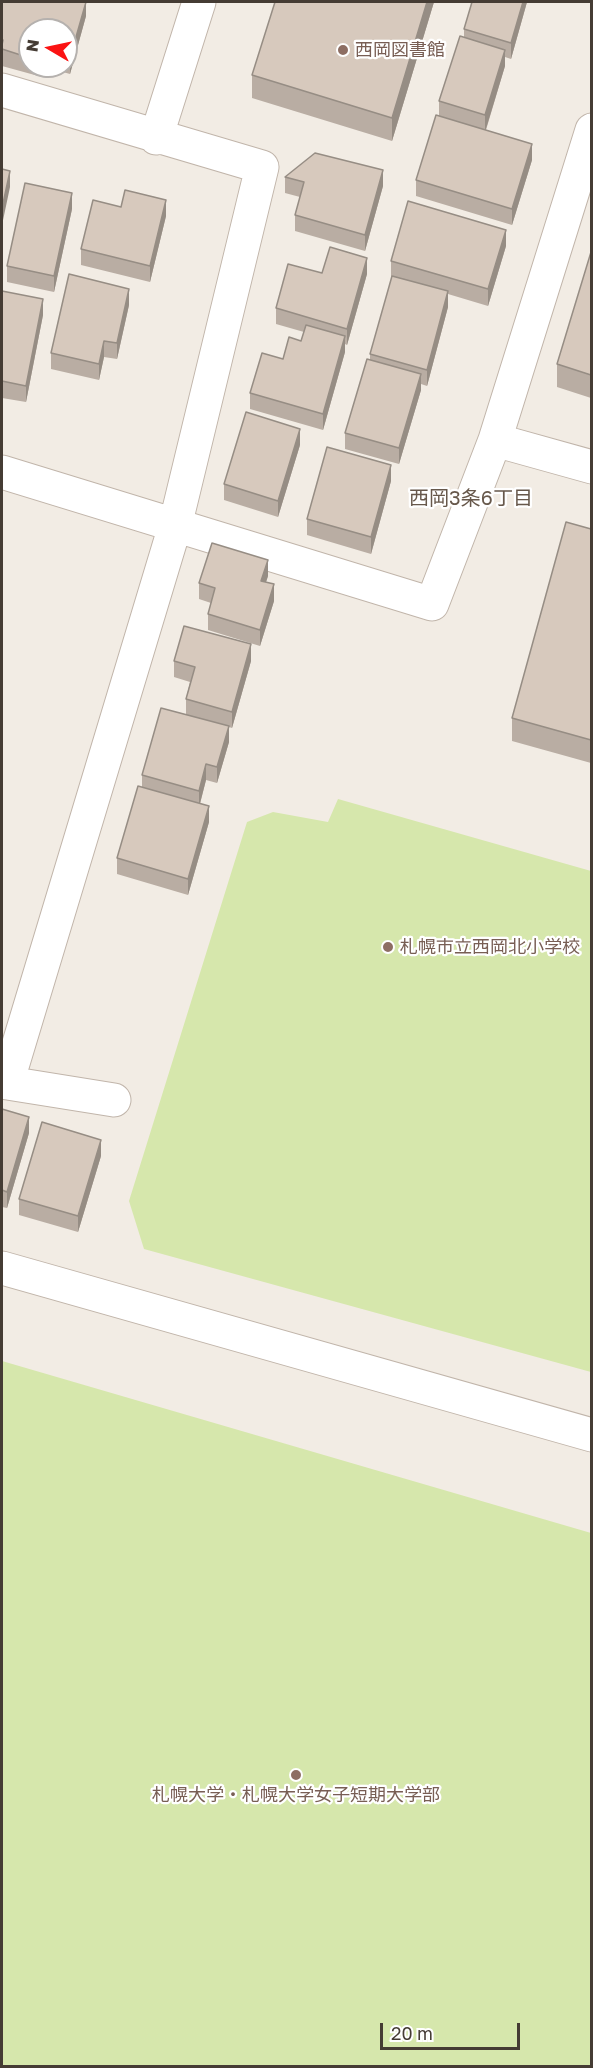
<!DOCTYPE html>
<html>
<head>
<meta charset="utf-8">
<style>
  body { margin:0 }
  #map { position:relative; width:593px; height:2068px; overflow:hidden; background:#f2ece4; font-family:"Golos Text",sans-serif }
  canvas { display:block }
  .frame { position:absolute; inset:0; border:3px solid #453c34; pointer-events:none }
  .north { position:absolute; left:18px; top:18px; width:60px; height:60px; box-sizing:border-box; background:#fff; border:2px solid #b5b1ae; border-radius:50%; rotate:279deg; font-size:16px; font-weight:700; line-height:24px; text-align:center; color:#453c34 }
  .north::after { content:''; display:block; margin:auto; width:21px; height:27px; background:#fb1313; clip-path:polygon(50% 0,100% 100%,50% 72%,0 100%) }
  .scale { position:absolute; left:380px; top:2023px; width:140px; height:27px; box-sizing:border-box; border:3px solid #453c34; border-top:0; padding-left:8px; font-size:18px; line-height:21px; white-space:nowrap; color:#453c34; -webkit-text-stroke:4px #fff; paint-order:stroke }
</style>
</head>
<body>
<div id="map">
<canvas width="593" height="2068"></canvas>
<div class="frame"></div>
<div class="north">N</div>
<div class="scale">20 m</div>
</div>
<script>
const c = document.querySelector('canvas').getContext('2d');
c.lineJoin = 'round';
function fillPath(path, color) { c.fillStyle = color; c.fill(path, 'evenodd'); }
const poly = rows => new Path2D(rows.map(r => 'M' + r).join(''));
function trace(path, color, width, dash) { c.strokeStyle = color; c.lineWidth = width; c.lineCap = dash ? 'butt' : 'round'; c.setLineDash(dash || []); c.stroke(path); }
function write(font, color, halo, rows, align = 'center') {
  c.font = font + ' "Golos Text","Noto Sans JP",sans-serif'; c.lineWidth = 4.5; c.setLineDash([]); c.textBaseline = 'middle'; c.strokeStyle = halo; c.fillStyle = color; for (const [text, x, y, turn = 0] of rows) {
    c.save(); c.translate(x, y); c.rotate((+turn || 0) * Math.PI / 180); c.textAlign = isNaN(turn) ? turn : align; if (halo) c.strokeText(text, 0, 0); c.fillText(text, 0, 0); c.restore();
  }
}
fillPath(poly([
  [338,799,591,871,591,1372,144,1249,129,1201,247,822,273,812,328,822],
  [2,1361,591,1533,591,2066,2,2066]
]), '#d6e7ac');
const street = poly([
  [2,90,262,167,175,526,7,1083],
  [156,138,199,2],
  [495,440,592,467],
  [2,472,432,604,495,440,592,130],
  [2,1082,114,1100],
  [2,1268,592,1435]
]);
trace(street, '#c1b5aa', 35);
trace(street, '#fff', 33);
fillPath(poly([
  [2,2,86,16,70,74,45,67,42,77,2,66],
  [30,30,66,30,66,66,30,66],
  [434,2,392,141,252,98,252,75],
  [527,2,511,59,505,57,505,66,486,130,532,160,512,225,416,196,416,180,439,116,439,101,464,37,464,29],
  [285,177,383,186,365,251,295,231,295,215,300,197,285,193],
  [121,207,166,216,150,282,81,265,81,249],
  [72,209,54,292,7,282,7,266],
  [506,246,488,306,448,294,448,307,427,386,421,384,421,390,399,464,345,449,345,433,370,360,370,354,392,277,391,277,391,261],
  [591,252,591,398,557,387,557,364],
  [322,273,367,274,347,345,345,344,345,352,323,430,250,409,250,393,301,341,304,332,276,324,276,308],
  [2,291,43,315,26,402,2,398],
  [129,305,117,359,104,357,99,380,51,369,51,353],
  [300,445,278,517,224,500,224,484],
  [391,481,371,554,307,535,307,519],
  [591,529,591,763,512,741,512,718],
  [268,576,266,582,274,601,260,646,208,630,208,614,211,603,199,599,199,583],
  [174,661,251,661,232,728,229,727,229,742,217,783,206,780,200,804,209,822,188,895,117,874,117,858,142,787,142,775,186,714,186,699,190,682,174,677],
  [2,1109,29,1133,7,1208,2,1207],
  [101,1156,78,1232,19,1215,19,1199]
]), '#b9ada3');
fillPath(poly([
  [86,2,86,16,70,74,70,58],
  [427,2,434,2,392,141,392,118],
  [523,2,527,2,511,59,511,43],
  [505,50,505,66,485,132,485,115],
  [42,66,45,66,42,77],
  [532,144,532,160,512,225,512,209],
  [383,170,383,186,365,251,365,235],
  [10,171,10,187,2,225,2,208],
  [72,193,72,209,54,292,54,276],
  [166,200,166,216,150,282,150,266],
  [506,230,506,246,488,306,488,289],
  [367,258,367,274,347,345,347,329],
  [129,289,129,305,117,359,117,343],
  [448,291,448,307,427,386,427,370],
  [43,299,43,315,26,402,26,386],
  [345,336,345,352,323,430,323,414],
  [104,341,104,357,99,380,99,364],
  [421,374,421,390,399,464,399,448],
  [300,429,300,445,278,517,278,501],
  [391,465,391,481,371,554,371,537],
  [268,560,268,576,261,597,261,581],
  [274,584,274,601,260,646,260,630],
  [251,644,251,661,232,728,232,712],
  [229,726,229,742,217,783,217,767],
  [206,764,206,780,199,807,199,791],
  [209,806,209,822,188,895,188,879],
  [29,1117,29,1133,7,1208,7,1192],
  [101,1140,101,1156,78,1232,78,1216]
]), '#968d84');
const building = poly([
  [2,2,86,2,70,58,66,57,66,30,30,30,30,58,2,49,2,45,3,40,2,39,2,2],
  [275,2,427,2,392,118,252,75,275,2],
  [472,2,523,2,511,43,464,29,472,2],
  [460,36,505,50,485,115,439,101,460,36],
  [436,115,532,144,512,209,416,180,436,115],
  [315,153,383,170,365,235,295,215,304,182,285,177,315,153],
  [2,169,10,171,2,208,2,169],
  [25,183,72,193,54,276,7,266,25,183],
  [125,190,166,200,150,266,81,249,93,200,121,207,125,190],
  [408,201,506,230,488,289,391,261,408,201],
  [330,247,367,258,347,329,276,308,288,264,322,273,330,247],
  [591,252,591,375,557,364,591,252],
  [69,274,129,289,117,343,104,341,99,364,51,353,69,274],
  [392,276,448,291,427,370,370,354,392,276],
  [2,291,43,299,26,386,2,381,2,291],
  [306,325,345,336,323,414,250,393,262,353,283,359,289,337,301,341,306,325],
  [367,359,421,374,399,448,345,433,367,359],
  [246,412,300,429,278,501,224,484,246,412],
  [327,447,391,465,371,537,307,519,327,447],
  [566,522,591,529,591,740,512,718,566,522],
  [212,543,268,560,261,581,274,584,260,630,208,614,215,588,199,583,212,543],
  [184,626,251,644,232,712,186,699,195,667,174,661,184,626],
  [161,708,229,726,217,767,206,764,199,791,142,775,161,708],
  [138,786,209,806,188,879,117,858,138,786],
  [2,1109,29,1117,7,1192,2,1190,2,1109],
  [42,1122,101,1140,78,1216,19,1199,42,1122]
]);
fillPath(building, '#d7c9bd');
trace(building, '#968d84', 1.5);
for (const [x, y, r, color] of [
  [343,50,6,"#8d6e63"],
  [388,947,6,"#8d6e63"],
  [296,1775,6,"#8d6e63"]
]) { const dot = new Path2D(); dot.arc(x, y, r, 0, 2 * Math.PI); c.fillStyle = color; c.fill(dot); trace(dot, '#fff', 2); }
write('18px', '#785e54', '#fff', [
  ["西岡図書館",355,50],
  ["札幌市立西岡北小学校",400,947],
  ["札幌大学・札幌大学女子短期大学部",296,1795,"center"]
], 'left');
write('20px', '#67584b', '#fff', [
  ["西岡3条6丁目",471,499]
]);
</script>
</body>
</html>
